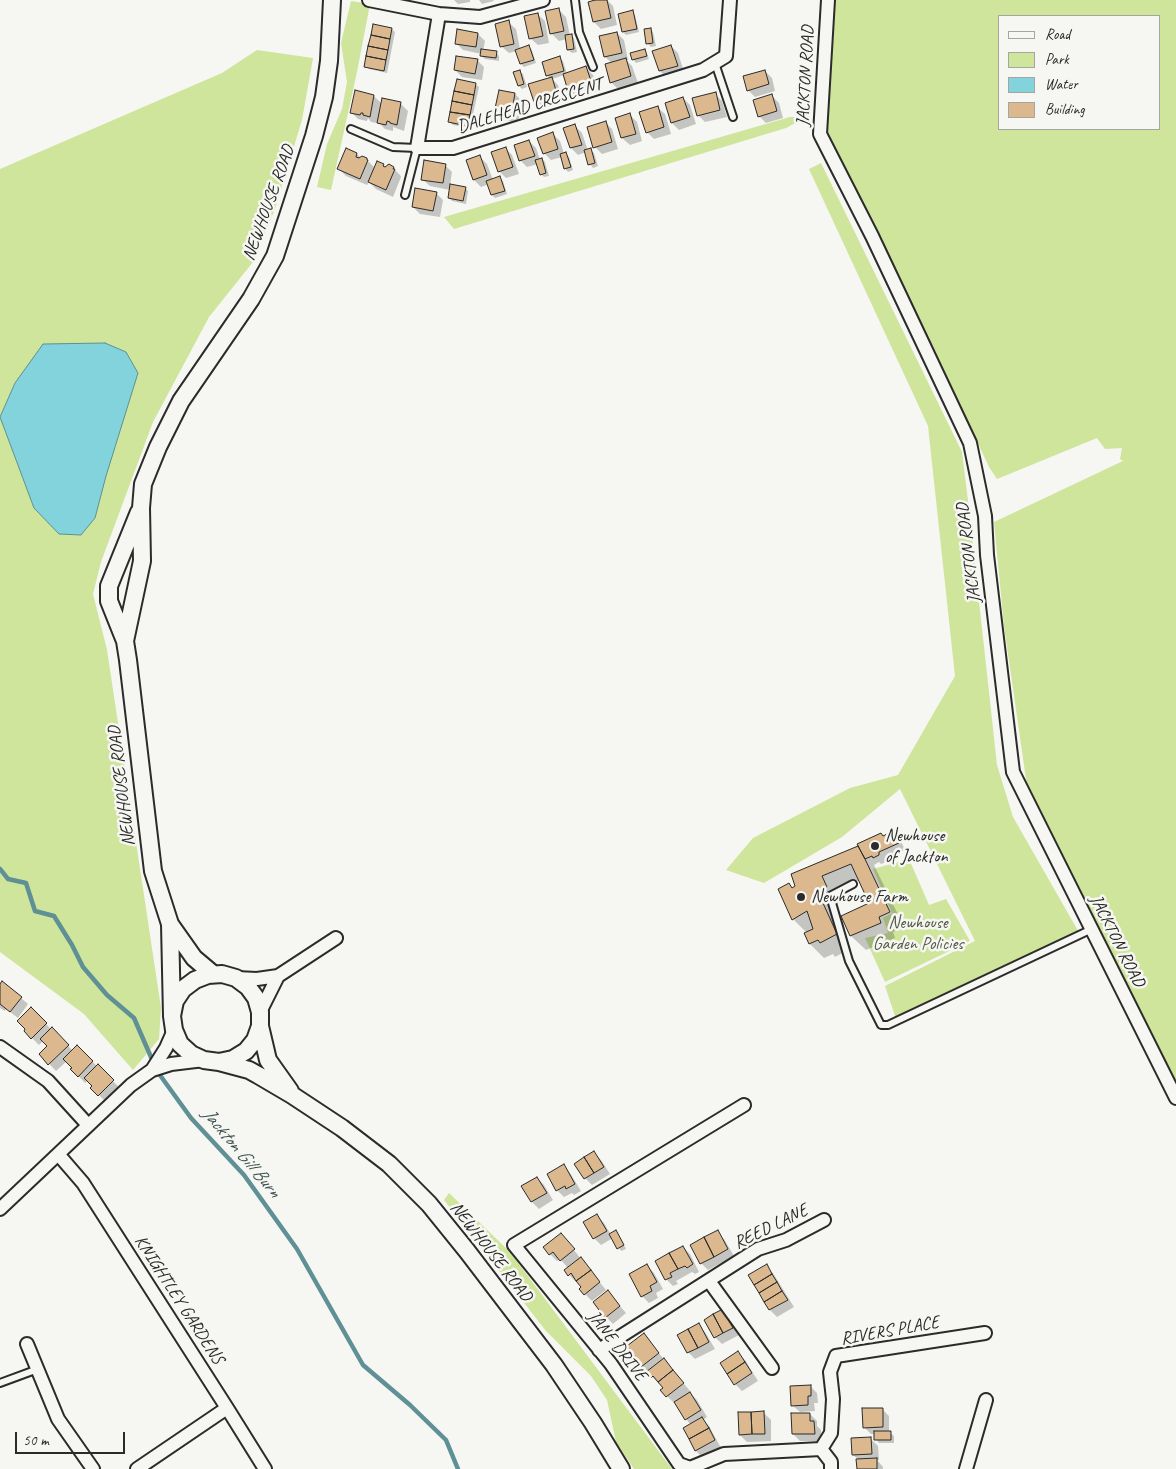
<!DOCTYPE html>
<html>
<head>
<meta charset="utf-8">
<style>
  body { margin:0 }
  #map { position:relative; width:1176px; height:1469px; overflow:hidden; background:#f6f6f2; font-family:Caveat,sans-serif }
  canvas { display:block }
  .legend { position:absolute; left:998px; top:15px; width:162px; height:115px; box-sizing:border-box; background:#f6f6f2; border:1px solid #a5a5a2; margin:0; padding:6px 9px; list-style:none; font-size:15px; color:#2b2b2b }
  .legend li { display:flex; align-items:center; gap:10px; height:25px }
  .legend b { width:25px; border:1px solid #a5a5a2 }
  .scale { position:absolute; left:15px; top:1432px; width:110px; height:22px; box-sizing:border-box; border:2px solid #2b2b2b; border-top:0; padding-left:6px; font-size:15px; line-height:18px; white-space:nowrap; color:#2b2b2b; -webkit-text-stroke:4px #f6f6f2; paint-order:stroke }
</style>
</head>
<body>
<div id="map">
<canvas width="1176" height="1469"></canvas>
<ul class="legend">
<li><b style="height:6px;background:#f6f6f2"></b>Road</li>
<li><b style="height:14px;background:#cee59b"></b>Park</li>
<li><b style="height:14px;background:#82d3db"></b>Water</li>
<li><b style="height:14px;background:#dbb88d"></b>Building</li>
</ul>
<div class="scale">50 m</div>
</div>
<script>
const c = document.querySelector('canvas').getContext('2d');
c.lineJoin = 'round';
function fillPath(path, color) { c.fillStyle = color; c.fill(path, 'evenodd'); }
const poly = rows => new Path2D(rows.map(r => 'M' + r).join(''));
function trace(path, color, width, dash) { c.strokeStyle = color; c.lineWidth = width; c.lineCap = dash ? 'butt' : 'round'; c.setLineDash(dash || []); c.stroke(path); }
function write(font, color, halo, rows, align = 'center') {
  c.font = font + ' Caveat,sans-serif'; c.lineWidth = 5; c.setLineDash([]); c.textBaseline = 'middle'; c.strokeStyle = halo; c.fillStyle = color; for (const [text, x, y, turn = 0] of rows) {
    c.save(); c.translate(x, y); c.rotate((+turn || 0) * Math.PI / 180); c.textAlign = isNaN(turn) ? turn : align; if (halo) c.strokeText(text, 0, 0); c.fillText(text, 0, 0); c.restore();
  }
}
fillPath(poly([
  [834,0,1176,0,1176,1086,1028,793,1004,626,994,522,1123,461,1120,459,1122,448,1105,449,1097,438,997,479,989,467,936,353,827,134],
  [1000,16,1160,16,1160,129,1000,129],
  [351,1,370,4,357,72,331,190,317,187,327,144,342,109,347,82,341,43],
  [257,50,313,58,302,120,275,209,253,262,209,317,153,422,101,562,93,594,107,650,161,1008,159,1039,133,1070,84,1014,0,952,0,169,222,73],
  [790,117,807,117,786,128,454,229,444,217],
  [821,163,962,452,968,501,997,765,1013,817,1081,936,910,1020,895,1016,885,986,975,941,900,789,842,837,764,883,726,870,753,838,850,788,898,775,955,676,928,426,809,169],
  [909,859,929,905,946,899,970,941,885,982,865,938,888,933,883,918,892,913,873,869],
  [449,1193,510,1252,672,1469,634,1469,616,1442,607,1400,591,1376,546,1331,444,1200]
]), '#cee59b');
const water = poly([
  [105,343,126,352,138,373,106,476,95,518,81,535,59,534,34,508,0,417,15,383,43,344,105,343]
]);
fillPath(water, '#82d3db');
trace(water, '#5f9095', 1);
fillPath(poly([
  [454,0,470,0,470,2,458,4],
  [479,0,493,0,494,1,482,4],
  [600,0,607,0,613,6,617,25,601,29,594,22,589,3],
  [559,10,566,17,570,36,574,38,577,52,572,53,568,50,567,39,559,41,552,34,547,12],
  [632,12,635,15,639,32,626,35,623,32],
  [537,14,545,21,549,43,538,45,530,38],
  [508,22,516,29,520,49,529,47,532,50,536,63,524,67,521,64,517,51,509,53,501,46],
  [392,29,395,32,387,73,369,69,366,66],
  [650,29,653,32,656,46,651,47,647,43],
  [617,33,624,40,628,60,626,60,632,66,638,83,618,89,611,82,612,63,605,57],
  [478,34,485,41,483,51,496,52,499,56,499,61,485,59,482,56,482,54,463,50,456,43],
  [671,46,678,53,684,72,667,78,660,71,654,52],
  [644,50,647,54,649,59,636,63,633,59],
  [560,58,563,61,567,74,586,68,593,75,598,91,577,98,570,91,564,75,552,79,558,85,564,101,542,108,535,101,550,79,548,76,544,62],
  [477,60,484,67,482,80,462,77,455,70],
  [519,71,523,74,527,87,522,89,519,86],
  [765,71,772,78,775,91,755,97,748,90],
  [475,84,479,87,470,128,453,125,449,122],
  [500,91,515,94,522,101,518,123,503,120,496,113],
  [715,94,722,101,727,117,705,122,698,115],
  [374,96,382,104,383,100,401,104,408,111,404,131,393,127,393,131,385,129,377,121,377,123,371,122,368,118,367,121,358,119,351,112],
  [772,96,779,103,783,118,766,123,759,116],
  [683,98,690,105,696,124,679,130,672,123,666,103],
  [657,107,665,114,671,134,654,139,647,132],
  [630,115,637,122,642,141,630,145,622,138,617,119],
  [605,122,612,129,618,149,602,154,595,147],
  [575,126,582,133,588,151,590,150,594,153,598,166,593,168,590,164,586,152,578,155,571,148,565,129],
  [553,134,560,141,564,154,566,154,569,157,573,170,568,172,565,168,562,157,551,160,544,153],
  [529,141,536,148,540,160,542,159,545,162,549,176,544,177,541,174,538,164,527,167,520,160],
  [505,148,512,155,519,174,506,178,499,171],
  [357,154,361,158,366,159,375,168,383,165,386,168,393,168,400,175,401,177,393,197,376,189,369,182,367,185,346,176,339,169],
  [480,157,487,164,493,180,500,178,503,181,507,194,495,198,492,195,489,184,481,187,474,180,468,161],
  [445,165,452,172,450,185,465,188,468,191,466,204,452,201,449,198,450,190,430,186,422,179],
  [436,193,443,200,440,217,420,214,413,207],
  [893,832,900,839,905,850,885,859,886,862,881,864,879,862,874,865,904,927,893,932,895,938,866,950,851,936,843,917,870,903,860,880,836,890,841,902,832,906,850,949,835,957,833,954,824,958,810,944,807,933,793,919,793,889,857,847,862,852],
  [0,984,21,998,28,1004,18,1018,6,1009,5,1011,0,1008],
  [31,1009,73,1051,77,1047,120,1088,106,1102,92,1088,94,1086,88,1080,85,1083,72,1069,73,1068,67,1061,56,1071,40,1054,49,1047,43,1041,39,1045,25,1031],
  [594,1153,601,1160,610,1174,592,1185,585,1178],
  [563,1166,570,1173,581,1191,574,1195,572,1193,564,1197,557,1190],
  [537,1178,544,1185,553,1200,539,1209,532,1202,523,1187],
  [597,1216,604,1223,611,1235,616,1232,619,1235,626,1249,621,1251,613,1238,601,1245,594,1238],
  [717,1232,724,1239,734,1256,708,1270,701,1263],
  [561,1234,606,1290,592,1301,585,1294,583,1287,578,1280,576,1282,569,1275,568,1268,560,1259,557,1261,544,1248],
  [683,1247,690,1254,699,1272,695,1274,692,1272,676,1281,678,1284,673,1286,666,1279],
  [647,1266,654,1273,663,1289,656,1293,658,1298,649,1303,642,1296],
  [766,1266,773,1273,794,1307,777,1317,770,1310,750,1276],
  [608,1292,626,1313,613,1324,606,1317],
  [723,1311,730,1318,739,1335,722,1344,715,1337],
  [698,1325,705,1332,715,1349,695,1359,688,1352],
  [644,1335,690,1391,689,1392,697,1400,707,1417,703,1420,709,1426,721,1448,703,1458,696,1451,684,1428,691,1425,686,1419,675,1402,674,1403,667,1396,662,1390,664,1388,660,1383,659,1384,641,1364,639,1365,632,1358],
  [738,1353,745,1360,758,1381,742,1391,735,1384],
  [810,1386,817,1393,818,1403,814,1403,815,1411,800,1412,792,1405],
  [882,1409,889,1416,889,1432,894,1436,894,1443,879,1443,876,1439,875,1434,871,1434,864,1427],
  [764,1413,771,1420,771,1441,747,1442,740,1435],
  [810,1414,817,1421,817,1426,821,1430,821,1441,800,1441,793,1434],
  [871,1439,878,1446,879,1460,877,1460,883,1467,883,1469,858,1469,859,1460,853,1455]
]), '#0003');
trace(poly([
  [0,869,8,879,26,883,35,911,54,916,72,945,83,967,107,995,134,1018,154,1064],
  [157,1071,191,1118,244,1175,297,1249,363,1365,410,1405,446,1440,458,1469]
]), '#5f9095', 4.5);
const building = poly([
  [595,0,607,0,611,18,593,22,588,2,595,0],
  [559,8,564,31,550,34,545,11,559,8],
  [633,10,637,29,622,32,618,14,633,10],
  [538,13,543,36,529,39,524,16,538,13],
  [509,20,514,44,500,47,495,24,509,20],
  [373,24,392,28,390,39,371,35,373,24],
  [651,28,653,43,646,44,644,29,651,28],
  [457,29,478,33,476,47,455,44,457,29],
  [617,32,622,53,604,57,599,36,617,32],
  [572,34,574,49,567,50,565,35,572,34],
  [371,35,390,39,388,50,368,46,371,35],
  [529,45,534,60,520,64,515,50,529,45],
  [671,45,678,66,659,71,652,51,671,45],
  [368,46,388,50,386,60,366,56,368,46],
  [481,49,497,51,496,58,480,56,481,49],
  [645,49,647,56,632,60,630,53,645,49],
  [366,56,386,60,384,71,364,67,366,56],
  [456,56,478,59,475,74,454,70,456,56],
  [560,56,564,71,546,76,542,62,560,56],
  [626,58,631,76,610,83,605,64,626,58],
  [586,66,592,84,568,91,563,74,586,66],
  [520,70,524,84,518,86,513,72,520,70],
  [765,70,769,84,747,91,743,76,765,70],
  [552,77,557,94,534,102,528,84,552,77],
  [457,79,476,83,474,95,454,91,457,79],
  [355,90,374,95,370,117,363,115,363,113,361,113,360,115,350,113,355,90],
  [499,90,515,93,511,117,494,113,499,90],
  [454,91,474,95,472,105,452,101,454,91],
  [716,92,720,110,697,116,692,98,716,92],
  [772,94,777,111,758,117,753,100,772,94],
  [683,97,690,117,671,123,665,103,683,97],
  [382,98,401,102,397,125,390,123,390,122,387,121,386,125,377,123,382,98],
  [452,101,472,105,470,115,450,112,452,101],
  [658,106,664,127,646,133,639,112,658,106],
  [450,112,470,115,467,126,448,122,450,112],
  [630,113,636,134,621,138,615,118,630,113],
  [606,121,612,142,593,148,587,127,606,121],
  [575,124,582,145,570,148,563,128,575,124],
  [553,132,558,149,543,154,537,138,553,132],
  [529,140,535,156,519,161,514,145,529,140],
  [506,147,513,167,498,172,491,152,506,147],
  [346,148,357,153,356,157,359,158,362,156,367,158,367,160,368,160,360,179,337,169,346,148],
  [591,148,595,163,588,165,584,150,591,148],
  [566,152,571,167,564,169,560,154,566,152],
  [480,155,487,175,473,180,466,160,480,155],
  [542,158,546,173,540,175,535,160,542,158],
  [424,160,446,164,443,183,421,180,424,160],
  [377,161,384,164,383,166,385,167,389,164,394,167,393,169,395,169,386,190,368,182,377,161],
  [500,176,505,191,491,195,486,181,500,176],
  [450,184,466,187,463,201,448,198,450,184],
  [415,188,437,192,433,211,412,207,415,188],
  [893,831,899,843,879,852,879,855,873,858,872,856,865,859,857,844,881,833,883,836,893,831],
  [858,846,865,859,890,912,879,917,881,923,850,936,841,916,869,903,851,864,822,876,827,887,818,892,837,934,820,943,818,940,809,944,804,933,813,929,807,911,792,920,778,889,789,883,792,888,795,886,791,874,858,846],
  [2,981,22,997,10,1012,0,1004,0,984,2,981],
  [31,1007,47,1023,31,1039,24,1031,25,1029,17,1021,31,1007],
  [52,1027,69,1045,48,1065,39,1054,47,1046,40,1039,52,1027],
  [77,1045,93,1061,78,1077,70,1069,72,1068,63,1059,77,1045],
  [98,1064,114,1080,98,1096,90,1088,92,1086,84,1078,98,1064],
  [594,1151,604,1167,594,1173,584,1157,594,1151],
  [584,1157,594,1173,584,1179,574,1164,584,1157],
  [564,1164,575,1184,566,1189,565,1186,556,1191,547,1174,564,1164],
  [537,1177,547,1193,531,1202,521,1186,537,1177],
  [597,1214,607,1231,593,1239,583,1222,597,1214],
  [616,1230,624,1245,617,1249,609,1234,616,1230],
  [718,1230,728,1249,714,1257,704,1237,718,1230],
  [561,1233,575,1249,560,1261,553,1252,549,1255,543,1247,561,1233],
  [704,1237,714,1257,700,1264,690,1245,704,1237],
  [683,1246,693,1264,687,1268,685,1266,678,1269,669,1253,683,1246],
  [669,1253,678,1269,670,1273,672,1277,665,1280,655,1261,669,1253],
  [581,1257,591,1270,576,1281,571,1273,568,1276,564,1270,581,1257],
  [647,1264,657,1282,650,1286,652,1291,641,1297,629,1274,647,1264],
  [767,1264,772,1274,754,1285,748,1275,767,1264],
  [591,1270,600,1282,584,1295,579,1289,581,1287,576,1281,591,1270],
  [772,1274,777,1282,759,1293,754,1285,772,1274],
  [777,1282,782,1291,764,1302,759,1293,777,1282],
  [608,1290,620,1306,605,1318,593,1302,608,1290],
  [782,1291,788,1300,769,1310,764,1302,782,1291],
  [723,1309,733,1328,723,1333,713,1314,723,1309],
  [713,1314,723,1333,714,1338,704,1320,713,1314],
  [699,1323,709,1342,698,1348,688,1329,699,1323],
  [688,1329,698,1348,687,1353,677,1335,688,1329],
  [644,1333,659,1353,641,1367,634,1357,631,1359,623,1349,644,1333],
  [738,1351,745,1362,727,1374,720,1363,738,1351],
  [664,1358,673,1370,658,1382,653,1376,651,1378,646,1372,664,1358],
  [745,1362,752,1373,734,1385,727,1374,745,1362],
  [673,1370,684,1383,666,1397,660,1390,663,1388,658,1382,673,1370],
  [811,1385,811,1396,808,1396,808,1405,791,1406,790,1386,811,1385],
  [690,1392,701,1410,685,1420,674,1402,690,1392],
  [862,1408,883,1408,883,1427,863,1428,862,1408],
  [764,1411,765,1434,752,1434,751,1412,764,1411],
  [738,1412,751,1412,752,1434,739,1435,738,1412],
  [791,1413,810,1413,810,1421,814,1421,815,1434,792,1434,791,1413],
  [702,1417,709,1428,689,1439,683,1428,702,1417],
  [709,1428,715,1440,695,1451,689,1439,709,1428],
  [874,1431,891,1431,891,1440,874,1440,874,1431],
  [871,1437,872,1454,852,1455,851,1438,871,1437],
  [877,1458,877,1469,857,1469,856,1459,877,1458]
]);
fillPath(building, '#dbb88d');
trace(building, '#2b2b2b', 1);
const service = poly([
  [575,0,579,32,593,67],
  [715,63,733,117],
  [351,129,393,147,417,148,405,195],
  [853,884,830,896,849,961,881,1025,888,1025,1092,929],
  [0,1383,38,1369]
]);
const minor = poly([
  [369,0,439,14,480,17,543,0],
  [828,0,820,134,872,236,970,443,985,516,987,555,1013,772,1176,1098],
  [439,14,417,148,453,148,703,70,726,56,730,0],
  [236,978,257,979,278,976,336,938],
  [260,1012,278,976],
  [0,1047,48,1081,88,1125],
  [152,1070,166,1048,174,1030],
  [744,1105,514,1245,611,1364,679,1464,690,1468,724,1454,821,1449,831,1462,831,1469],
  [58,1154,83,1183,227,1408,265,1469],
  [0,1209,131,1085,152,1070,171,1064,204,1060],
  [709,1281,772,1368],
  [27,1344,58,1419,93,1469],
  [599,1350,758,1249,786,1240,824,1220],
  [821,1449,831,1433,833,1399,830,1372,836,1356,985,1333],
  [137,1469,227,1408],
  [966,1469,986,1400]
]);
const tertiary = poly([
  [139,512,109,586,109,601,125,641,128,660,153,871,170,924,194,958,213,974],
  [125,641,142,561,141,508,143,484,158,447,181,401,251,299,275,256,314,136,324,97,329,61,332,0],
  [170,924,172,1016,174,1030,180,1044,191,1054,204,1060,219,1062,233,1059,246,1051,255,1040,260,1026,260,1012,256,998,248,987,236,978,222,974,208,975,195,980,183,989,175,1001,172,1016],
  [260,1026,268,1060,290,1091],
  [219,1062,249,1070,258,1075,292,1095,342,1128,389,1164,429,1204,467,1251,554,1365,593,1423,621,1469]
]);
trace(service, '#2b2b2b', 10);
trace(minor, '#2b2b2b', 16);
trace(tertiary, '#2b2b2b', 20);
trace(service, '#f6f6f2', 6);
trace(minor, '#f6f6f2', 12);
trace(tertiary, '#f6f6f2', 16);
for (const [x, y, r, color] of [
  [875,846,5,"#2b2b2b"],
  [801,897,5,"#2b2b2b"]
]) { const dot = new Path2D(); dot.arc(x, y, r, 0, 2 * Math.PI); c.fillStyle = color; c.fill(dot); trace(dot, '#f6f6f2', 2); }
write('18px', '#2b2b2b', '#f6f6f2', [
  ["JACKTON ROAD",806,76,-87],
  ["DALEHEAD CRESCENT",530,106,-17],
  ["NEWHOUSE ROAD",269,203,-70],
  ["JACKTON ROAD",969,553,-97],
  ["NEWHOUSE ROAD",122,786,-97],
  ["JACKTON ROAD",1117,941,63],
  ["REED LANE",771,1227,-26],
  ["NEWHOUSE ROAD",491,1252,52],
  ["KNIGHTLEY GARDENS",179,1300,57],
  ["RIVERS PLACE",890,1331,-10],
  ["JANE DRIVE",617,1346,52]
]);
write('18px', '#2b2b2b', '#f6f6f2', [
  ["Newhouse",885,836],
  ["of Jackton",885,857],
  ["Newhouse Farm",811,897]
], 'left');
write('18px', '#545a47', '#f6f6f2', [
  ["Newhouse",918,923],
  ["Garden Policies",918,944]
]);
write('italic 19px', '#415557', '#f6f6f2', [
  ["Jackton Gill Burn",241,1153,50]
]);
</script>
</body>
</html>
